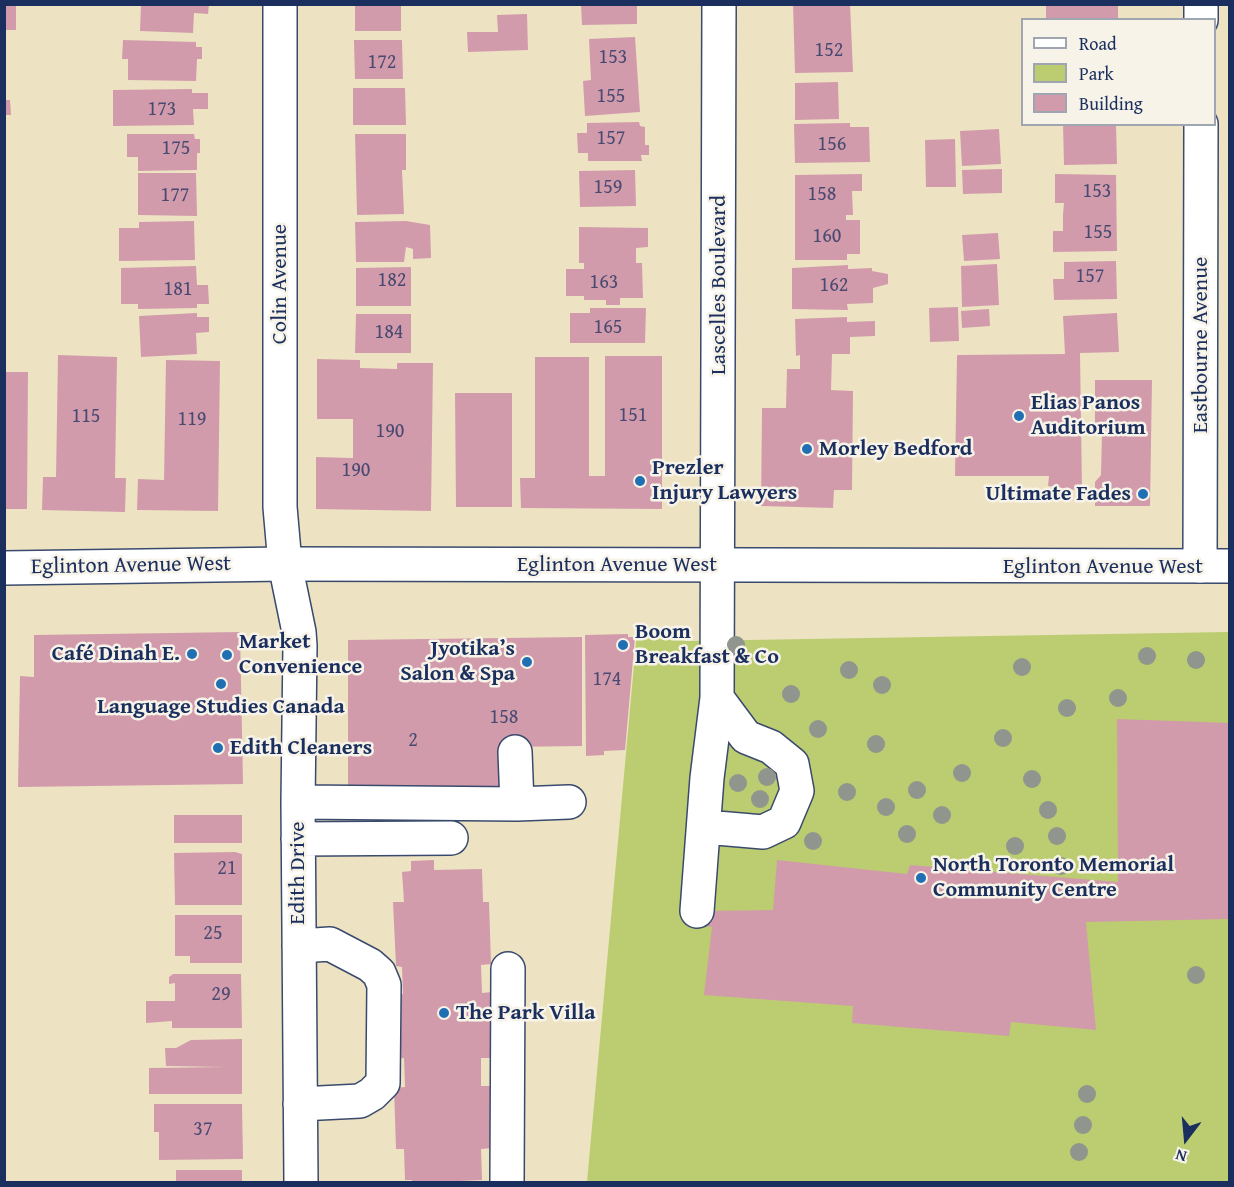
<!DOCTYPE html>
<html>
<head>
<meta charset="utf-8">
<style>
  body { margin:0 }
  #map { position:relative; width:1234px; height:1187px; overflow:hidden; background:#ede3c3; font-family:"Gentium Book Plus",serif }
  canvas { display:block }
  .frame { position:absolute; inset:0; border:6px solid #1b2f5e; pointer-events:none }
  .legend { position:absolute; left:1021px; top:18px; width:195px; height:108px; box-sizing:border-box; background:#f7f3e8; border:2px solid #9fa5b1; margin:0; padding:8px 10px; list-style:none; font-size:18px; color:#1b2f5e }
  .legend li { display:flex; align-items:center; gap:12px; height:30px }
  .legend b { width:30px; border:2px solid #9fa5b1 }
  .north { position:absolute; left:1156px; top:1109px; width:60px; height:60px; -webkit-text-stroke:4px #f7f3e8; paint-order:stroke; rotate:196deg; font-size:16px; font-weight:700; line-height:24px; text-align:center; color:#1b2f5e }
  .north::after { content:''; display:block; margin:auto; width:21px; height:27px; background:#1b2f5e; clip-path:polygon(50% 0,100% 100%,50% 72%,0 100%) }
</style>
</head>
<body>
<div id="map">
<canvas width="1234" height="1187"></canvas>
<div class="frame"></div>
<ul class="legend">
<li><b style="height:8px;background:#fff"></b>Road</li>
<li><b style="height:16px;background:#bbcd70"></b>Park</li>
<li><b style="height:16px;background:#d29bab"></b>Building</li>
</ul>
<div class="north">N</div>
</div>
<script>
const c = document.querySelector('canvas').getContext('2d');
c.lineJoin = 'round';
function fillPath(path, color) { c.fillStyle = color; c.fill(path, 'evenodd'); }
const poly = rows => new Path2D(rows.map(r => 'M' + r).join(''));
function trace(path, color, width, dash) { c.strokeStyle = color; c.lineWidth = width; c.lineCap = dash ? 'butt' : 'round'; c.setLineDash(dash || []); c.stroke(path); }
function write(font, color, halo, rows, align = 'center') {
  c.font = font + ' "Gentium Book Plus",serif'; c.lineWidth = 5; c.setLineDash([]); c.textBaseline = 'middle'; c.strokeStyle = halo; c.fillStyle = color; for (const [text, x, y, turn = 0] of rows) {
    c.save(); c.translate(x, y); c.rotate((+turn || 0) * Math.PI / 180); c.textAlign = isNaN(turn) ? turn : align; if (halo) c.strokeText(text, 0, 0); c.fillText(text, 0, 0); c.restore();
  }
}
fillPath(poly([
  [637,632,687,641,1229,632,1229,1182,587,1182]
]), '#bbcd70');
fillPath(poly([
  [4,4,16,4,16,30,4,30],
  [141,4,209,4,208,14,194,13,193,33,140,31],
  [355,4,401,4,401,31,355,31],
  [581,4,637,4,637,24,582,25],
  [793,4,850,4,853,72,795,73],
  [1046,4,1118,4,1118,20,1046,20],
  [527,14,528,50,468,52,467,32,498,32,497,15],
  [635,37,640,112,585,116,583,81,591,80,589,39],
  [123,40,196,42,196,47,202,47,202,59,197,59,196,81,128,80,128,59,122,59],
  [354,40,402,40,403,79,355,79],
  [838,82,839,119,795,120,795,83],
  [353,88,405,88,406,125,353,125],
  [192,89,192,93,208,93,208,109,193,109,194,125,113,126,113,90],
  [4,100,10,100,11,115,4,115],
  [639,122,640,126,645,127,645,145,649,145,649,155,641,155,642,161,588,161,588,153,578,153,577,133,587,133,587,123],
  [850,123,850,127,869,127,870,162,795,163,794,124],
  [1063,124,1116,124,1117,164,1064,165],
  [999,129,1001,164,962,166,960,131],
  [127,134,194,134,195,139,200,139,200,153,197,153,197,170,138,171,138,157,127,157],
  [355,134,406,134,406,170,402,170,404,214,357,215],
  [955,139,956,187,926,187,925,140],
  [1002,169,1002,193,963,194,962,170],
  [635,170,636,206,580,207,579,171],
  [138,173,196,173,197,216,138,215],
  [862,174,862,191,852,191,853,215,846,215,846,220,860,220,860,254,847,254,847,260,795,260,795,175],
  [1055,174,1116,175,1117,251,1053,252,1053,231,1063,231,1063,215,1064,203,1055,203],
  [194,221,195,260,119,261,119,228,139,228,139,222],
  [406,221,430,225,431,258,413,259,413,249,406,247,404,262,356,262,355,222],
  [579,227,648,228,648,247,636,248,636,263,642,263,643,298,620,298,620,305,606,305,606,300,584,300,584,296,566,296,566,269,584,269,584,263,579,263],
  [998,233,1000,259,964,261,962,235],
  [1116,261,1117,299,1054,300,1053,279,1064,279,1064,262],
  [997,264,999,305,962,307,961,266],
  [848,265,848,269,872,268,872,271,888,274,888,284,873,288,873,303,847,304,848,310,792,309,792,268],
  [196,266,197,285,208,285,209,304,197,304,197,308,138,309,138,304,121,304,121,268],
  [411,267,411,306,356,306,356,268],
  [958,307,959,341,930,342,929,308],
  [590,308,646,308,645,343,570,343,570,313,590,313],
  [989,309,990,326,962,328,961,311],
  [197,313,197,317,209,317,209,332,196,333,197,354,141,357,139,316],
  [1117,313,1119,352,1080,353,1082,491,1048,486,1049,476,955,476,957,355,1065,354,1063,316],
  [356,314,411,314,411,353,355,353],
  [847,317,847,322,875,321,875,336,850,337,850,354,832,354,831,390,853,391,852,490,834,490,833,508,761,506,762,408,786,408,787,369,800,369,800,355,796,356,795,319],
  [58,355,117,357,115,478,126,478,125,512,42,510,43,477,56,477],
  [605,356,662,356,662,509,521,508,520,478,535,478,535,357,589,357,589,476,605,476],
  [317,359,360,360,360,368,397,369,397,363,433,363,431,511,316,509,316,457,353,458,353,419,317,419],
  [166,360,220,361,218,511,137,510,138,479,164,480],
  [4,372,28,372,27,509,4,509],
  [1095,380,1152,380,1150,506,1095,506,1095,482,1101,475,1102,431,1095,430],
  [455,393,512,393,512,507,456,507],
  [240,632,243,784,18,787,20,676,34,677,34,635],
  [628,634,628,637,635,637,625,750,604,751,604,755,586,756,585,635],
  [582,637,582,746,507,747,500,788,348,790,348,640],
  [1117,719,1230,723,1230,919,1086,922,1096,1030,1011,1022,1009,1036,852,1023,853,1006,704,995,712,927,702,926,702,911,773,910,777,860,907,874,910,865,1118,882],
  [174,815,242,815,242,843,174,843],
  [235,852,242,854,242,905,175,905,174,853],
  [434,860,434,870,482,869,483,902,489,902,491,964,481,965,482,993,492,992,494,1058,481,1058,481,1086,491,1086,493,1148,481,1149,482,1180,437,1182,412,1182,412,1180,405,1180,404,1149,396,1149,394,1088,405,1087,404,1058,397,1059,395,995,403,994,402,967,396,966,393,902,404,902,402,872,411,871,411,861],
  [175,915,242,915,242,963,190,963,190,956,175,956],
  [173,974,241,974,242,1028,172,1028,172,1021,146,1023,146,1001,175,1001,175,983,169,984,169,977],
  [242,1039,242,1094,149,1094,149,1068,225,1067,166,1066,165,1048,176,1048,191,1040],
  [154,1104,242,1104,243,1159,159,1160,159,1132,154,1132],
  [176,1170,242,1170,242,1182,176,1182]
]), '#d29bab');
const minor = poly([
  [280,4,280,507,285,564,299,632,300,646,298,802,301,1182],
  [1201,4,1201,20],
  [1200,566,1201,124],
  [515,752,517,804],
  [298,802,517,804,569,802],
  [705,827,763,832,784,822,797,791,792,764,771,747,746,737,717,698],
  [298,839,451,838],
  [697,911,707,778,717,698,719,4],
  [299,946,330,944,370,965,379,973,384,985,383,1083,372,1094,360,1101,300,1104],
  [507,1182,508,969]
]);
const major = poly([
  [4,568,285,564,1230,566]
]);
trace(minor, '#3a4a6d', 36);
trace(major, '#3a4a6d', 36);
trace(minor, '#fff', 33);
trace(major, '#fff', 33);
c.fillStyle = '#90958e';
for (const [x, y] of [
  [736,645],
  [1147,656],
  [1196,660],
  [1022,667],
  [849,670],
  [882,685],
  [791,694],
  [1118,698],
  [1067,708],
  [818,729],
  [1003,738],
  [876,744],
  [962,773],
  [767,777],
  [1032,779],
  [738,783],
  [917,790],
  [847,792],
  [760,799],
  [886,807],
  [1048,810],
  [942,815],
  [907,834],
  [1057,836],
  [813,841],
  [1015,846],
  [1061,866],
  [1196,975],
  [1087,1094],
  [1083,1125],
  [1079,1152]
]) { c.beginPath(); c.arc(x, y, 9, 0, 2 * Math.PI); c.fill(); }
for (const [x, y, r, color] of [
  [1019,416,6,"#1f6fb2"],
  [807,449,6,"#1f6fb2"],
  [640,481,6,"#1f6fb2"],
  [1143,494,6,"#1f6fb2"],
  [623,645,6,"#1f6fb2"],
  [192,654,6,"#1f6fb2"],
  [227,655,6,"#1f6fb2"],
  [527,662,6,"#1f6fb2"],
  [221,684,6,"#1f6fb2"],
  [218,748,6,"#1f6fb2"],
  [921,878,6,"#1f6fb2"],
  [444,1013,6,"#1f6fb2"]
]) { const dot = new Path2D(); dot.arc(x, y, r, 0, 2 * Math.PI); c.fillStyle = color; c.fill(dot); trace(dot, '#f7f3e8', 2); }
write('20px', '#494a71', null, [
  ["152",829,51],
  ["153",613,58],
  ["172",382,63],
  ["155",611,97],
  ["173",162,110],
  ["157",611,139],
  ["156",832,145],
  ["175",176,149],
  ["159",608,188],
  ["153",1097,192],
  ["158",822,195],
  ["177",175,196],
  ["155",1098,233],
  ["160",827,237],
  ["157",1090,277],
  ["182",392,281],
  ["163",604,283],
  ["162",834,286],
  ["181",178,290],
  ["165",608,328],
  ["184",389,333],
  ["151",633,416],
  ["115",86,417],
  ["119",192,420],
  ["190",390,432],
  ["190",356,471],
  ["174",607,680],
  ["158",504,718],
  ["2",413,741],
  ["21",227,869],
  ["25",213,934],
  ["29",221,995],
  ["37",203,1130]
]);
write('22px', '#1b2f5e', '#f7f3e8', [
  ["Colin Avenue",280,284,-90],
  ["Lascelles Boulevard",719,285,-90],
  ["Eastbourne Avenue",1201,345,-90],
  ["Eglinton Avenue West",617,565],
  ["Eglinton Avenue West",131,566,-1],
  ["Eglinton Avenue West",1103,567],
  ["Edith Drive",298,873,-90]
]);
write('bold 22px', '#1b2f5e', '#f7f3e8', [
  ["Elias Panos",1031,403],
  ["Auditorium",1031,428],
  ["Morley Bedford",819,449],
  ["Prezler",652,468],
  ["Injury Lawyers",652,493],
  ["Ultimate Fades",1131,494,"right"],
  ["Boom",635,632],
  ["Breakfast & Co",635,657],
  ["Market",239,642],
  ["Convenience",239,667],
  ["Jyotika’s",515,649,"right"],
  ["Salon & Spa",515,674,"right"],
  ["Café Dinah E.",180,654,"right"],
  ["Language Studies Canada",221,707,"center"],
  ["Edith Cleaners",230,748],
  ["North Toronto Memorial",933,865],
  ["Community Centre",933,890],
  ["The Park Villa",456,1013]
], 'left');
</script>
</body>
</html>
